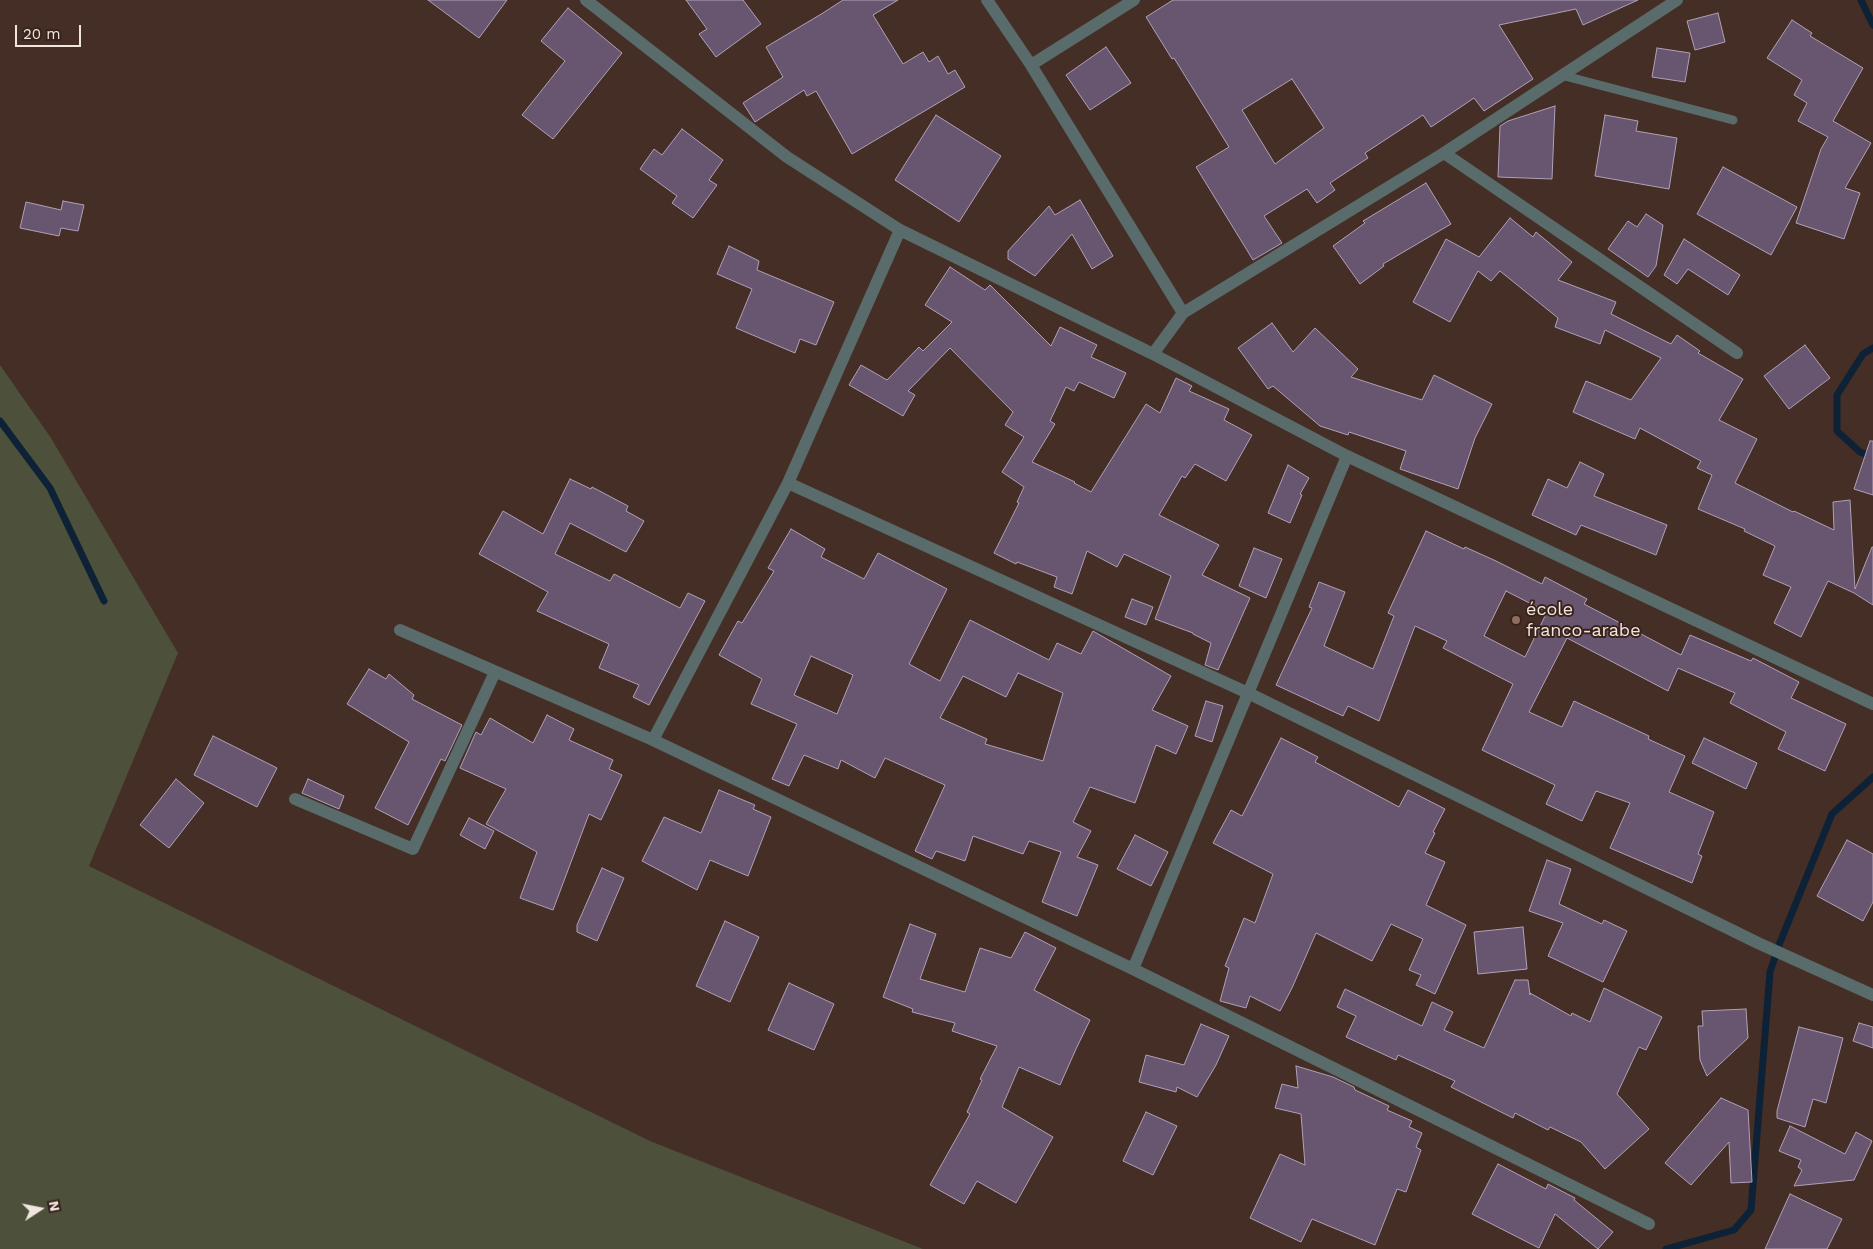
<!DOCTYPE html>
<html>
<head>
<meta charset="utf-8">
<style>
  body { margin:0 }
  #map { position:relative; width:1873px; height:1249px; overflow:hidden; background:#442e25; font-family:"Work Sans",sans-serif }
  canvas { display:block }
  .north { position:absolute; left:15px; top:1184px; width:50px; height:50px; -webkit-text-stroke:4px #39241b; paint-order:stroke; rotate:79deg; font-size:14px; font-weight:700; line-height:20px; text-align:center; color:#f2e4de }
  .north::after { content:''; display:block; margin:auto; width:18px; height:22px; background:#f2e4de; clip-path:polygon(50% 0,100% 100%,50% 72%,0 100%) }
  .scale { position:absolute; left:15px; top:25px; width:66px; height:22px; box-sizing:border-box; border:2px solid #f2e4de; border-top:0; padding-left:6px; font-size:15px; line-height:18px; white-space:nowrap; color:#f2e4de; -webkit-text-stroke:4px #39241b; paint-order:stroke }
</style>
</head>
<body>
<div id="map">
<canvas width="1873" height="1249"></canvas>
<div class="north">N</div>
<div class="scale">20 m</div>
</div>
<script>
const c = document.querySelector('canvas').getContext('2d');
c.lineJoin = 'round';
function fillPath(path, color) { c.fillStyle = color; c.fill(path, 'evenodd'); }
const poly = rows => new Path2D(rows.map(r => 'M' + r).join(''));
function trace(path, color, width, dash) { c.strokeStyle = color; c.lineWidth = width; c.lineCap = dash ? 'butt' : 'round'; c.setLineDash(dash || []); c.stroke(path); }
function write(font, color, halo, rows, align = 'center') {
  c.font = font + ' "Work Sans",sans-serif'; c.lineWidth = 4; c.setLineDash([]); c.textBaseline = 'middle'; c.strokeStyle = halo; c.fillStyle = color; for (const [text, x, y, turn = 0] of rows) {
    c.save(); c.translate(x, y); c.rotate((+turn || 0) * Math.PI / 180); c.textAlign = isNaN(turn) ? turn : align; if (halo) c.strokeText(text, 0, 0); c.fillText(text, 0, 0); c.restore();
  }
}
fillPath(poly([
  [0,365,51,438,178,653,89,866,650,1141,923,1249,0,1249]
]), '#4d503b');
trace(poly([
  [1861,0,1873,25],
  [1873,348,1863,354,1837,395,1837,431,1860,452,1873,457],
  [0,421,50,488,104,601],
  [1666,1249,1734,1230,1751,1210,1770,972,1779,945,1832,814,1873,777]
]), '#0e2237', 7);
const building = poly([
  [428,0,507,0,479,38,428,0],
  [686,0,743,0,761,24,716,57,699,34,707,29,686,0],
  [843,0,898,0,873,15,903,64,923,52,929,62,938,56,948,74,955,70,965,87,852,154,816,91,807,96,804,90,755,122,743,103,783,77,766,47,823,13,843,0],
  [1173,0,1638,0,1583,25,1576,9,1499,25,1533,79,1484,111,1474,98,1431,127,1423,115,1365,153,1368,158,1330,183,1335,190,1317,203,1307,189,1264,216,1282,243,1253,260,1196,167,1229,147,1174,58,1172,59,1146,17,1173,0],
  [1292,79,1324,128,1275,164,1242,110,1292,79],
  [568,8,622,53,553,139,522,115,565,61,541,41,568,8],
  [1718,13,1725,42,1695,50,1687,21,1718,13],
  [1792,20,1812,33,1810,36,1863,68,1833,121,1871,143,1845,188,1860,193,1844,239,1796,223,1821,149,1828,137,1798,121,1807,103,1794,95,1802,80,1767,58,1792,20],
  [1106,47,1131,83,1090,110,1066,75,1106,47],
  [1657,48,1690,53,1685,82,1652,77,1657,48],
  [1555,106,1552,179,1498,177,1500,126,1508,121,1555,106],
  [936,115,1001,156,959,222,895,180,936,115],
  [1605,115,1638,121,1636,131,1677,138,1669,189,1595,176,1605,115],
  [682,129,723,160,709,180,717,185,693,218,672,203,677,196,640,169,654,149,662,155,682,129],
  [1723,167,1797,207,1771,255,1697,214,1723,167],
  [1426,183,1451,224,1383,264,1384,266,1360,284,1333,246,1365,223,1363,221,1426,183],
  [1080,200,1113,256,1092,269,1072,234,1035,276,1008,259,1008,251,1049,206,1055,215,1080,200],
  [63,201,84,205,78,231,61,228,59,236,20,228,26,202,61,210,63,201],
  [1646,214,1663,225,1656,266,1648,277,1608,249,1628,221,1637,227,1646,214],
  [1510,218,1533,237,1536,232,1572,262,1558,280,1616,302,1611,314,1671,344,1677,335,1700,351,1698,353,1743,379,1719,420,1757,439,1735,483,1793,512,1794,511,1834,530,1833,502,1850,500,1855,589,1872,547,1873,547,1873,605,1854,593,1828,581,1801,637,1774,623,1791,587,1763,575,1775,546,1744,531,1745,529,1698,509,1712,475,1697,468,1701,461,1640,428,1635,439,1573,412,1586,381,1631,400,1661,358,1605,330,1600,344,1555,327,1558,318,1500,271,1491,281,1478,271,1450,322,1413,302,1446,239,1479,257,1510,218],
  [1684,239,1740,275,1728,295,1688,269,1677,284,1664,275,1684,239],
  [729,246,759,261,757,270,834,302,816,345,800,339,795,353,736,328,752,289,717,274,729,246],
  [950,267,985,290,990,285,1051,346,1060,327,1097,345,1091,357,1126,373,1114,398,1079,382,1074,391,1066,387,1050,421,1055,424,1032,462,1075,482,1074,483,1091,492,1146,404,1160,413,1176,378,1192,386,1189,391,1229,409,1224,420,1252,435,1226,481,1195,464,1185,478,1182,476,1159,515,1219,545,1202,575,1250,598,1218,670,1205,665,1211,643,1193,634,1193,633,1155,619,1171,576,1124,554,1117,567,1087,551,1072,594,1054,587,1057,577,1017,562,1016,564,994,553,1019,503,1017,502,1024,487,1002,472,1024,437,1005,425,1013,412,950,348,908,391,915,395,903,416,849,385,861,365,887,380,919,347,923,351,952,322,925,305,950,267],
  [1272,323,1293,352,1315,328,1358,369,1351,377,1422,400,1434,375,1492,404,1475,438,1458,489,1400,469,1406,451,1349,432,1348,435,1320,426,1273,386,1268,389,1238,348,1272,323],
  [1805,345,1830,378,1789,409,1764,376,1805,345],
  [1870,441,1873,441,1873,495,1854,489,1870,441],
  [1580,462,1604,474,1594,496,1667,525,1656,555,1581,525,1576,535,1532,515,1548,479,1567,488,1580,462],
  [1288,465,1309,478,1300,494,1302,495,1290,523,1268,513,1288,465],
  [570,479,591,489,592,487,628,506,626,511,644,521,626,552,570,523,555,554,610,581,614,574,680,608,688,593,705,601,649,705,633,697,639,685,599,668,609,644,537,611,548,592,479,554,503,511,543,534,570,479],
  [791,529,825,549,821,557,864,579,878,553,947,589,909,664,940,681,970,620,1049,660,1057,643,1081,654,1093,631,1171,676,1152,710,1188,726,1176,754,1156,745,1135,803,1090,787,1073,822,1091,831,1077,857,1098,865,1077,916,1042,902,1061,852,1029,841,1023,854,973,836,965,861,936,851,932,859,915,851,945,785,885,758,875,778,841,760,838,769,804,755,789,786,772,779,797,724,751,704,762,679,719,655,738,621,742,623,774,571,768,568,791,529],
  [811,656,853,675,837,714,794,695,811,656],
  [1018,673,1063,693,1043,761,985,744,987,739,940,718,963,676,1006,697,1018,673],
  [1426,531,1464,549,1465,547,1496,561,1542,584,1545,577,1587,599,1584,604,1681,655,1690,635,1751,661,1753,658,1799,682,1791,698,1846,724,1825,771,1778,749,1786,732,1730,703,1735,693,1678,668,1668,691,1567,638,1529,712,1562,727,1574,701,1649,736,1648,739,1685,756,1669,792,1714,812,1698,854,1702,856,1692,883,1610,848,1630,803,1596,791,1582,821,1546,804,1555,785,1482,750,1513,684,1443,648,1447,641,1415,626,1379,721,1348,706,1343,716,1276,685,1312,608,1309,607,1319,582,1345,592,1324,646,1373,669,1394,616,1388,613,1426,531],
  [1506,591,1547,612,1525,657,1484,636,1506,591],
  [1254,548,1282,559,1266,598,1239,586,1254,548],
  [1132,599,1153,607,1146,625,1125,617,1132,599],
  [369,669,386,679,389,674,414,695,412,699,462,725,445,761,441,759,408,825,375,808,409,742,347,704,369,669],
  [1206,701,1223,706,1212,742,1195,736,1206,701],
  [547,715,574,729,569,740,613,760,609,769,622,775,601,820,589,814,553,910,520,898,537,852,486,824,506,789,460,768,476,732,481,735,490,718,533,743,547,715],
  [213,736,277,768,257,807,194,775,213,736],
  [1281,738,1318,757,1315,762,1399,807,1408,790,1445,809,1433,832,1435,833,1425,853,1445,862,1426,905,1466,925,1435,994,1416,985,1421,975,1409,970,1423,939,1391,924,1372,961,1316,933,1292,988,1280,1011,1250,996,1246,1008,1220,1001,1229,968,1225,966,1244,918,1255,923,1273,874,1213,843,1231,810,1242,816,1281,738],
  [1704,738,1757,763,1746,789,1692,763,1704,738],
  [176,779,204,803,169,848,140,825,176,779],
  [308,779,344,796,339,809,302,793,308,779],
  [719,790,755,805,753,809,771,817,748,876,710,860,697,890,642,861,664,817,701,833,719,790],
  [469,818,494,831,485,849,460,835,469,818],
  [1135,835,1168,852,1151,886,1117,869,1135,835],
  [1847,840,1873,854,1873,902,1863,921,1817,896,1847,840],
  [1547,860,1571,869,1559,904,1602,924,1604,920,1627,931,1603,982,1548,956,1563,923,1529,911,1547,860],
  [602,868,624,878,597,941,577,932,577,925,602,868],
  [725,921,759,937,730,1002,696,986,725,921],
  [910,924,936,934,920,979,965,992,980,948,1011,958,1025,932,1056,948,1034,990,1090,1020,1076,1049,1060,1085,1019,1067,1002,1107,1053,1137,1016,1203,977,1181,964,1204,930,1185,970,1114,967,1112,982,1080,980,1079,997,1046,952,1031,955,1023,912,1012,913,1009,883,997,910,924],
  [1523,927,1527,969,1478,974,1474,932,1523,927],
  [1515,980,1528,980,1530,995,1530,993,1571,1016,1572,1013,1590,1022,1604,988,1662,1017,1646,1050,1639,1047,1617,1094,1649,1129,1605,1169,1581,1142,1550,1127,1548,1130,1515,1113,1513,1118,1451,1087,1455,1081,1398,1055,1396,1060,1346,1037,1356,1016,1337,1007,1345,989,1422,1026,1432,1002,1453,1012,1444,1030,1484,1048,1515,980],
  [789,983,834,1004,814,1050,768,1030,789,983],
  [1746,1009,1748,1038,1707,1076,1700,1060,1698,1026,1703,1026,1702,1011,1746,1009],
  [1859,1023,1873,1027,1873,1048,1853,1041,1859,1023],
  [1201,1024,1229,1036,1216,1065,1197,1097,1177,1087,1176,1092,1139,1082,1146,1055,1184,1065,1201,1024],
  [1799,1027,1843,1038,1826,1103,1813,1099,1805,1127,1777,1118,1777,1111,1799,1027],
  [1296,1066,1333,1077,1354,1087,1355,1090,1389,1106,1387,1110,1412,1121,1409,1127,1422,1133,1416,1147,1421,1150,1406,1192,1397,1189,1375,1245,1312,1219,1301,1242,1250,1218,1280,1154,1305,1165,1301,1114,1275,1108,1282,1084,1298,1088,1296,1066],
  [1721,1098,1748,1110,1752,1182,1731,1183,1729,1142,1691,1185,1665,1163,1721,1098],
  [1146,1112,1177,1126,1153,1175,1123,1161,1146,1112],
  [1790,1126,1845,1154,1856,1132,1872,1141,1854,1180,1794,1186,1802,1170,1798,1167,1801,1160,1779,1151,1790,1126],
  [1498,1164,1546,1189,1548,1184,1575,1198,1574,1200,1613,1232,1598,1249,1555,1214,1539,1248,1472,1214,1498,1164],
  [1790,1194,1842,1219,1827,1249,1765,1249,1790,1194]
]);
fillPath(building, '#685570');
trace(building, '#b0a1b7', 1);
trace(poly([
  [1561,75,1733,120]
]), '#596b6a', 9);
trace(poly([
  [586,0,787,157,900,230,1153,354,1347,456,1873,704],
  [987,0,1031,65,1183,313,1153,354],
  [1031,65,1134,0],
  [1444,153,1737,353],
  [1183,313,1444,153,1677,0],
  [788,483,1248,693,1758,943,1873,995],
  [400,630,653,740,1133,969,1649,1224],
  [653,740,788,483,900,230],
  [295,799,413,849,495,672],
  [1133,969,1347,456]
]), '#596b6a', 12);
for (const [x, y, r, color] of [
  [1516,620,5,"#8d6e63"]
]) { const dot = new Path2D(); dot.arc(x, y, r, 0, 2 * Math.PI); c.fillStyle = color; c.fill(dot); trace(dot, '#39241b', 2); }
write('18px', '#f2e4de', '#39241b', [
  ["école",1526,610],
  ["franco-arabe",1526,631]
], 'left');
</script>
</body>
</html>
